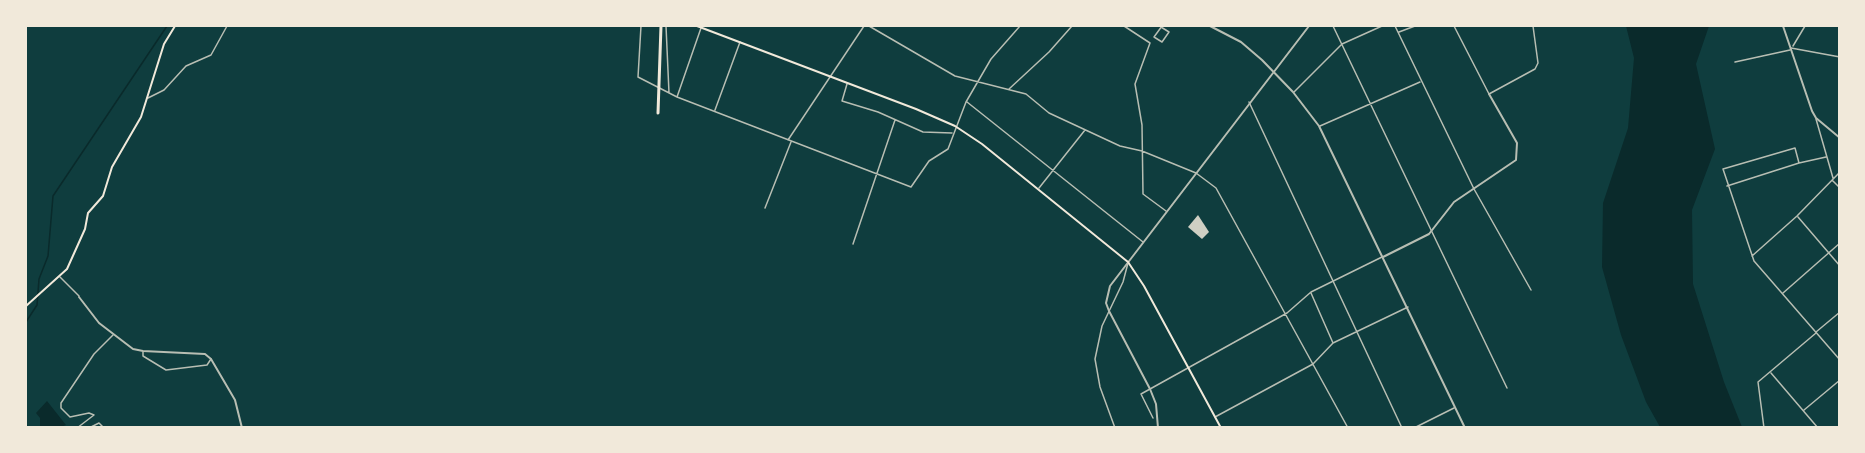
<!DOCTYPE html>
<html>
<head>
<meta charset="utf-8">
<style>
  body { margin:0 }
  #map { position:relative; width:1865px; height:453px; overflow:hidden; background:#0f3d3e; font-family:"Playfair Display",serif }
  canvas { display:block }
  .frame { position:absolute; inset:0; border:27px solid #f1e9da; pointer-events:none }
</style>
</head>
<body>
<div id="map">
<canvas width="1865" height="453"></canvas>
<div class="frame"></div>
</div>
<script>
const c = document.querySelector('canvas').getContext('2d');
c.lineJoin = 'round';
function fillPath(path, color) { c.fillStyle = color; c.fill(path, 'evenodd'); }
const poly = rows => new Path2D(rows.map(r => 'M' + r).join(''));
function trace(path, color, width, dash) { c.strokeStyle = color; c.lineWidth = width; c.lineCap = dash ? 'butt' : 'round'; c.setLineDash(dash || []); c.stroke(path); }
fillPath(poly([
  [1626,26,1709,26,1696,64,1715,149,1692,210,1693,284,1724,382,1742,427,1660,427,1646,402,1621,335,1602,267,1603,203,1628,128,1634,58],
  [47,401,66,425,61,427,40,427,40,418,36,413]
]), '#0a2a2b');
trace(poly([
  [26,322,37,305,39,279,48,256,53,196,167,26]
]), '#0a2a2b', 1.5);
fillPath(poly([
  [1198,215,1209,232,1202,239,1188,227]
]), '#cfcfc3');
trace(poly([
  [641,26,638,77,677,97,911,187,929,161,948,149,966,102,991,59,1020,26],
  [666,26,669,93],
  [869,26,955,76,1026,94,1049,113,1120,146,1142,151,1196,173,1216,188,1348,428],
  [1124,26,1150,43,1135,84,1142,125,1143,194,1166,211],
  [1333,26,1507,388],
  [1395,26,1474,189,1531,290],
  [1454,26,1489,94,1535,69,1538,63,1533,26],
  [1161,27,1169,32,1162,42,1154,37,1162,26],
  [1399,32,1415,26],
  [1793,46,1805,26],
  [1791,48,1840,57],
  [1735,62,1790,50],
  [847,84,842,101,878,112,923,132,952,133],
  [1009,89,1049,52,1072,26],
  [1294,92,1342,44,1382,26],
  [677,97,701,28],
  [148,98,164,90,186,66,211,55,227,26],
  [967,102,1143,242],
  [1249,102,1402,428],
  [715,110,740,42],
  [1816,119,1833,178],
  [1320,126,1420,82],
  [788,140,864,26],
  [1826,157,1799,163,1795,148,1723,169,1754,261,1840,360],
  [1833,181,1840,188],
  [1727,186,1799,163],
  [1039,188,1085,130],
  [765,208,791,142],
  [1798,217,1840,266],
  [853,244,895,120],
  [1752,256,1797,216,1840,172],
  [60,277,79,296],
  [1311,293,1333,343],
  [1783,293,1840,243],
  [1816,332,1840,312],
  [143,352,143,356,166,370,207,365,211,359],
  [1771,373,1818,428],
  [1804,410,1840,380],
  [1215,417,1313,364,1333,343,1408,307],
  [1153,418,1141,394,1287,313,1311,292,1382,257],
  [77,428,94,415,89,413,70,417,61,408,61,403,94,354,113,335],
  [89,428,99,423,104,428],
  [1115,428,1100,387,1095,359,1102,326,1123,282,1128,263],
  [1414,428,1454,408],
  [1764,428,1758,382,1816,333]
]), '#b8beb3', 1.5);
trace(poly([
  [1210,26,1241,42,1262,60,1293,92,1319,126,1465,428],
  [1783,26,1812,111,1816,118,1840,138],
  [1383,257,1429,234,1454,202,1516,160,1517,143,1489,94],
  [79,297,99,323,133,349,143,351,205,354,211,359,235,400,242,428],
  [1158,428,1156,404,1150,389,1109,311,1106,303,1110,286,1309,26]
]), '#b8beb3', 2);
trace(poly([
  [697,26,916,109,955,126,982,144,1128,262,1144,286,1221,428],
  [26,306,67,269,85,229,88,213,103,196,112,167,141,117,164,44,175,26]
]), '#f1e9da', 2);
trace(poly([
  [658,113,661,26]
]), '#f1e9da', 3);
</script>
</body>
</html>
